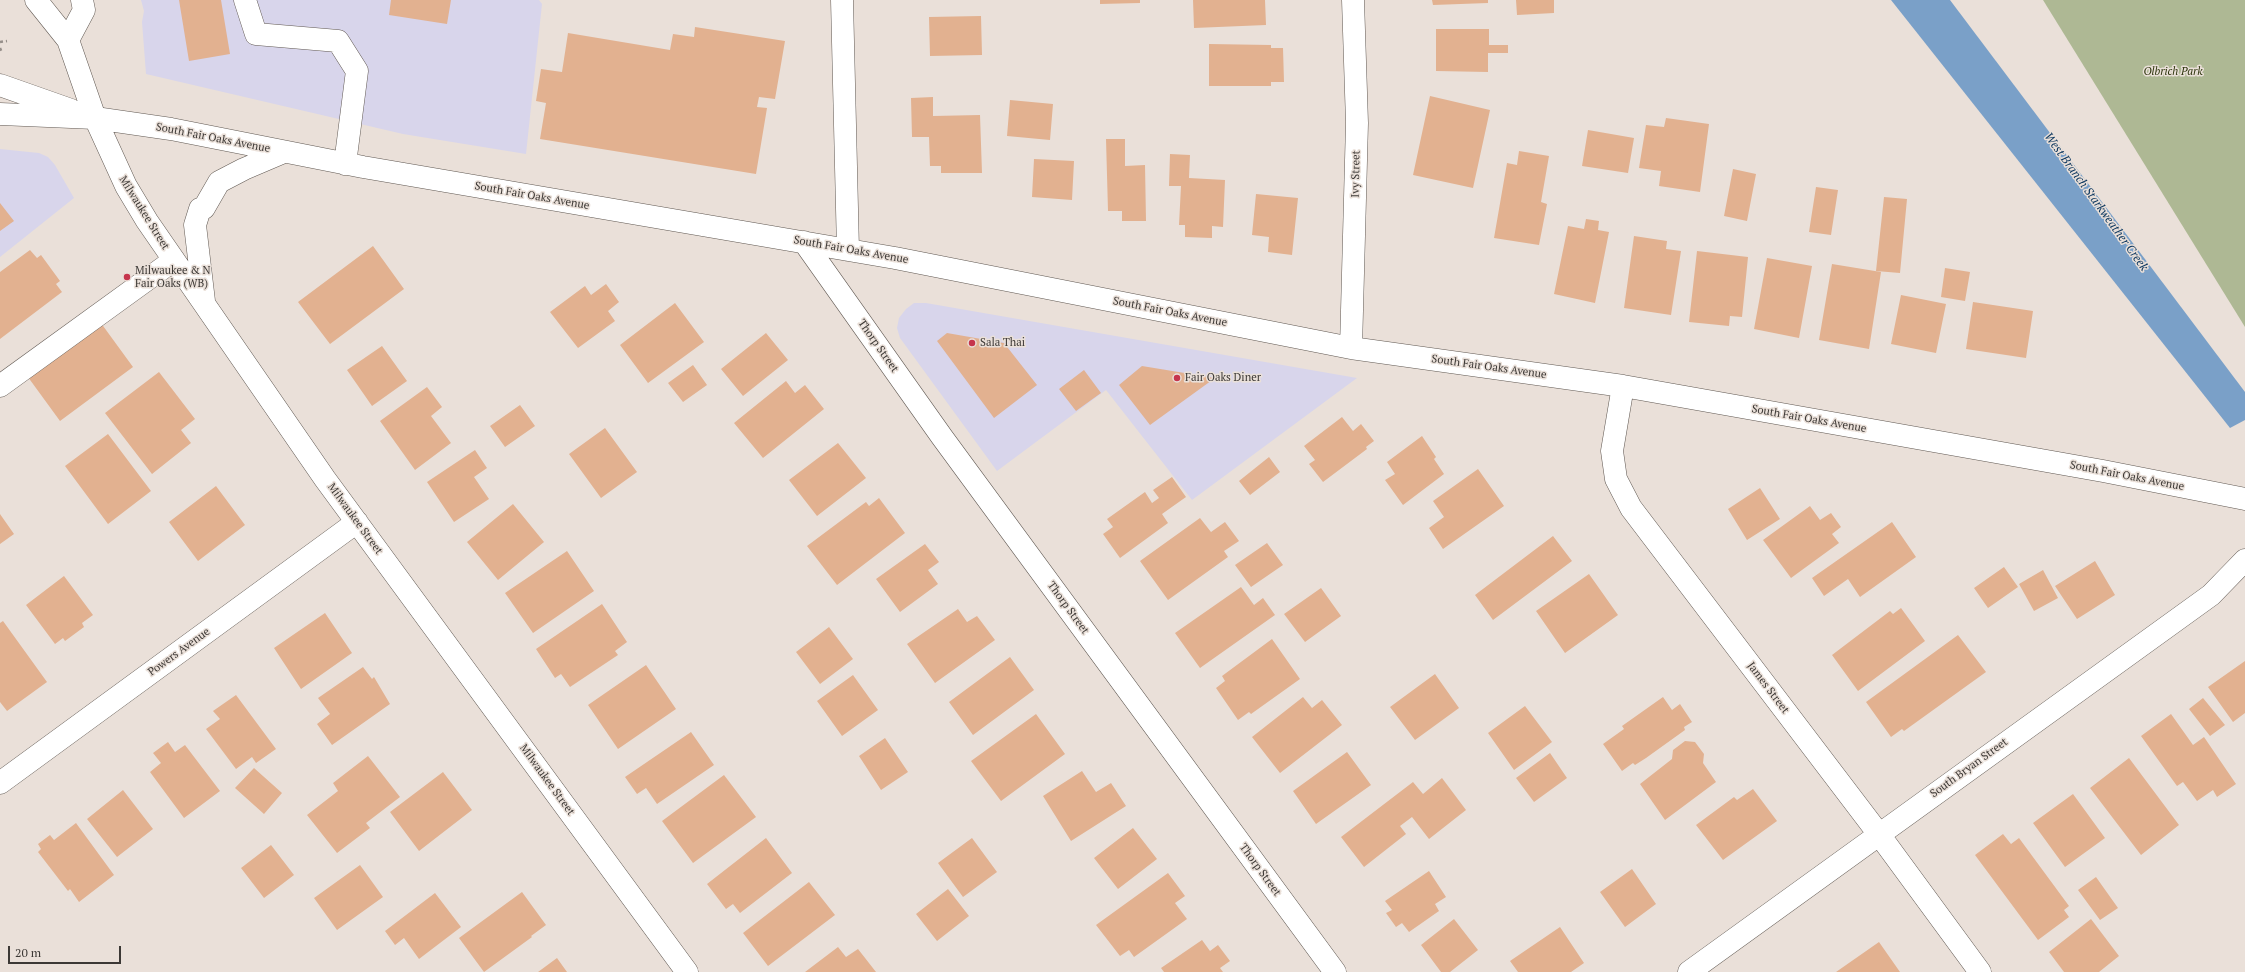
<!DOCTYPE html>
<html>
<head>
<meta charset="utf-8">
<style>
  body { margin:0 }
  #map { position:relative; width:2245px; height:972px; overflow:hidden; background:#eae0d9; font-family:"PT Serif",serif }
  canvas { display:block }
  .scale { position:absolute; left:8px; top:946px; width:113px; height:18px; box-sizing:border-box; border:2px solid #3c3835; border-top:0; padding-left:5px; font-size:12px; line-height:14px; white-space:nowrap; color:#3c3835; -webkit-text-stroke:3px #eae0d9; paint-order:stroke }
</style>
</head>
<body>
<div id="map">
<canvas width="2245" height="972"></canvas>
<div class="scale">20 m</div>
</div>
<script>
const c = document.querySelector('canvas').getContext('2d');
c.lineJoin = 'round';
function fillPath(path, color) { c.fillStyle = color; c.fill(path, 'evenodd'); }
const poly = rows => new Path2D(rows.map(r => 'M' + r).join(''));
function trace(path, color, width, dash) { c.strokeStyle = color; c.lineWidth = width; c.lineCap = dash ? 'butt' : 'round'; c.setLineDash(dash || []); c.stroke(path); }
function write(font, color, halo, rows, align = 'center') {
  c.font = font + ' "PT Serif",serif'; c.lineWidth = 3; c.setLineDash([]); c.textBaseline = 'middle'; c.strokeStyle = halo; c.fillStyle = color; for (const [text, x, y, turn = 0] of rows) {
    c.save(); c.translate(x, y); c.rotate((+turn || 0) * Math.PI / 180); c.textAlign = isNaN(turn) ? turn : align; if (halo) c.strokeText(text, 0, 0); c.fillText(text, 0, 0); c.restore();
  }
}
fillPath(poly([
  [141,0,539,0,542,4,526,154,403,134,146,74,142,22,144,11],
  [0,149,39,153,48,157,55,165,74,198,0,257],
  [914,303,926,303,1357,378,1192,500,1106,390,997,471,900,338,897,328,899,318,906,309]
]), '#d8d5eb');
fillPath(poly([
  [2043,0,2245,0,2245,327]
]), '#aeb894');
fillPath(poly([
  [1891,0,1950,0,2245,392,2245,420,2230,428]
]), '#7aa0c8');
fillPath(poly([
  [179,0,221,0,230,54,189,61],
  [391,0,451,0,447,24,389,15],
  [1100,0,1140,0,1140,3,1100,4],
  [1193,0,1265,0,1266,25,1194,28],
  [1432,0,1488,0,1488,3,1433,5],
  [1516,0,1554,0,1554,13,1517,15],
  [981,16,982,55,930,56,929,17],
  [695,27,785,41,775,99,759,97,757,107,767,108,756,174,540,139,546,103,536,101,541,69,562,72,568,33,670,50,673,34,694,37],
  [1436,29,1489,29,1489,45,1508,45,1508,53,1488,53,1488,72,1436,71],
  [1209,44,1271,45,1271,48,1283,48,1284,82,1271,82,1271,86,1209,86],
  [1430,96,1490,110,1473,188,1413,175],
  [933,97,933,116,980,115,982,173,941,173,941,166,930,166,929,137,912,137,911,98],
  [1010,100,1053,104,1050,140,1007,136],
  [1666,118,1709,124,1700,192,1659,186,1661,171,1639,168,1646,125,1664,127],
  [1588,130,1634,138,1628,173,1582,166],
  [1106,139,1125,139,1125,166,1145,165,1146,221,1122,221,1122,211,1108,211],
  [1519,151,1549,156,1541,202,1547,204,1539,245,1494,238,1507,163,1517,165],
  [1170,154,1190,155,1189,178,1225,180,1223,227,1212,226,1212,238,1185,237,1185,225,1179,225,1181,186,1169,186],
  [1034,159,1074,161,1072,200,1032,197],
  [1733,169,1756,174,1747,221,1724,216],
  [1816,187,1838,190,1831,235,1809,232],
  [1256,194,1298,198,1292,255,1268,252,1269,237,1252,235],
  [1884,197,1907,199,1900,273,1876,271],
  [0,203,14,221,0,231],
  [1586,219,1599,221,1598,230,1609,232,1595,303,1554,294,1568,226,1584,229],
  [1634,236,1667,241,1666,249,1681,251,1671,315,1624,308],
  [373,246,404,289,330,344,298,302],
  [30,250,37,258,41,255,60,281,56,284,62,292,0,339,0,272],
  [1697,251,1748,257,1742,317,1730,316,1729,326,1689,322],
  [1767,258,1812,266,1799,338,1754,329],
  [1832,264,1881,272,1869,349,1819,340],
  [1945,268,1970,272,1965,301,1941,297],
  [606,284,619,302,608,311,615,321,578,348,550,312,585,286,591,295],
  [1901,295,1946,304,1936,353,1891,344],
  [1973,302,2033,311,2026,358,1966,349],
  [675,303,704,342,648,383,620,345],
  [98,319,133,367,60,421,25,373],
  [766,333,788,360,743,396,721,369],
  [947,333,1004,343,1037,385,994,418,937,341],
  [382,346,407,381,372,406,347,370],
  [693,365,707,385,683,402,668,383],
  [1142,366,1215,378,1150,425,1119,385],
  [1084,370,1101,393,1076,411,1059,389],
  [159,372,195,419,181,430,191,443,152,474,105,413],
  [786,381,795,393,805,385,824,409,763,458,734,423],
  [427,387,442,407,431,416,451,443,415,470,380,421],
  [520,405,535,426,505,447,490,426],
  [1342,417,1353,431,1361,424,1374,441,1366,447,1367,449,1323,482,1309,464,1315,460,1304,446],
  [605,428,637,472,601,498,569,454],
  [108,434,151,491,108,524,65,466],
  [1422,436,1436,457,1434,459,1444,474,1403,505,1385,480,1395,474,1387,462],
  [838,443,866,478,817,516,789,480],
  [475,450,487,468,474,477,489,499,454,522,427,482],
  [1269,457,1280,472,1250,495,1239,481],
  [1478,469,1504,506,1443,549,1429,528,1444,517,1433,501],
  [1172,477,1186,497,1162,514,1168,523,1120,558,1103,534,1113,527,1107,519,1145,492,1152,503,1159,498,1153,490],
  [216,486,245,525,198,561,169,522],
  [1760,488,1780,519,1747,540,1728,509],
  [879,498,905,533,837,585,807,546,866,502,869,506],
  [513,504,544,542,498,580,467,542],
  [1810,506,1820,520,1831,513,1841,527,1832,534,1839,543,1791,578,1763,540],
  [0,514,14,534,0,544],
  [1200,518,1211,532,1225,522,1239,541,1224,551,1228,557,1168,600,1140,561],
  [1892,522,1916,557,1860,597,1848,579,1824,596,1812,578],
  [1553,536,1572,561,1493,620,1475,595],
  [1267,543,1283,565,1251,587,1235,565],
  [925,544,939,562,928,570,938,584,900,612,876,579],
  [567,551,594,591,533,633,505,593],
  [2095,561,2115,595,2077,619,2055,586],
  [2004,567,2018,587,1988,608,1974,588],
  [2043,570,2058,598,2034,611,2019,584],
  [1589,574,1618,615,1565,653,1536,611],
  [64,576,93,615,82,623,84,627,65,641,63,638,55,644,26,605],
  [1241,587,1254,605,1263,598,1275,615,1200,668,1175,633],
  [1321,588,1341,616,1305,642,1284,614],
  [602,604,627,642,615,651,618,655,570,687,561,674,555,678,536,649],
  [1901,608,1925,641,1858,691,1832,655,1890,611,1893,614],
  [958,609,967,622,977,616,995,640,935,683,907,644],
  [325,613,352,653,301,689,274,648],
  [3,621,47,682,7,711,0,702,0,623],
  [829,627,853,659,820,684,796,652],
  [1958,635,1986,672,1904,731,1902,729,1891,737,1866,702],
  [1272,639,1300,679,1251,714,1249,712,1238,720,1216,688,1225,681,1222,676],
  [1010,657,1034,690,973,735,949,702],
  [2245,661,2245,713,2233,722,2208,687],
  [646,665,676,709,618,749,588,705],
  [363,667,372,679,374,677,390,704,332,745,317,724,330,714,318,698],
  [1435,674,1459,708,1415,740,1390,707],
  [853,675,878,710,842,736,817,701],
  [236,695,276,749,256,763,252,757,236,769,206,729,220,719,213,711],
  [1303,697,1312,708,1322,700,1342,725,1280,773,1252,737],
  [1663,697,1672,710,1680,704,1692,722,1684,727,1685,730,1646,758,1635,765,1633,763,1622,771,1603,744,1624,729,1622,726],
  [2203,698,2225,725,2210,736,2189,709],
  [1525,706,1552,742,1514,770,1488,733],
  [1036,714,1065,754,1001,801,971,761],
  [2171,714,2193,745,2204,737,2236,784,2217,797,2213,790,2197,801,2183,782,2177,786,2141,736],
  [691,732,714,765,657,804,646,788,637,794,625,777],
  [885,738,908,772,881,790,859,756],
  [1685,741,1695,742,1704,754,1703,763,1716,782,1665,820,1640,784,1672,759,1673,750],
  [168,742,175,752,185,745,220,791,184,818,150,772,161,763,153,753],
  [1347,752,1371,785,1316,824,1293,791],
  [1550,753,1567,778,1534,802,1516,778],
  [368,756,400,797,366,823,370,828,337,853,307,815,338,791,333,783],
  [2129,758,2179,825,2141,855,2090,788],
  [254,768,282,793,264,814,235,788],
  [1082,771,1096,792,1111,783,1126,806,1071,841,1043,796],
  [443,772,472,810,419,851,390,812],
  [724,775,756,817,693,863,662,821],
  [1442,778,1466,810,1429,839,1412,817,1400,826,1406,834,1364,867,1341,837,1413,782,1423,794],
  [1753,789,1777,821,1723,860,1696,825,1734,797,1737,800],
  [123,790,153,829,117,857,87,819],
  [2073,794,2105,838,2065,867,2033,823],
  [76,823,114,875,79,902,70,889,68,891,38,852,41,849,38,844,50,835,54,840],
  [1133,828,1157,859,1118,889,1094,858],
  [2003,834,2011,844,2019,838,2069,906,2064,910,2069,917,2038,940,1975,855],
  [766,838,792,873,740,913,733,904,726,909,707,884],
  [972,838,997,872,963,897,938,863],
  [271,845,294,875,264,898,241,868],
  [360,865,383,897,337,930,314,898],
  [1632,869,1656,904,1625,927,1600,892],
  [1429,871,1446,897,1435,904,1439,911,1409,932,1402,923,1396,927,1386,913,1392,910,1385,901],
  [1168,873,1185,896,1175,903,1187,919,1134,957,1129,950,1120,956,1096,925],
  [2096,877,2118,908,2100,920,2078,890],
  [809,882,835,915,768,966,743,933],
  [948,889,969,916,937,941,916,914],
  [522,892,546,925,531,936,532,937,484,972,459,938],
  [435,893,461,927,419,959,404,938,395,945,385,931],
  [1454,919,1478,950,1450,972,1441,972,1421,945],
  [2091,919,2119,956,2099,972,2064,972,2049,952],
  [1560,927,1584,963,1571,972,1518,972,1510,961],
  [1202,940,1210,951,1218,945,1230,961,1220,968,1223,972,1164,972,1161,968],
  [1879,942,1900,972,1836,972],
  [838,947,846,957,858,949,876,972,805,972],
  [557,958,567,972,538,972]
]), '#e2b190');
const minor = poly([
  [36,0,68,40,95,118,126,186,147,221,325,479,687,972],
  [245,0,256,34,338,41,357,71,345,164],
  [842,0,848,250],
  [68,40,84,10,82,0],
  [0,85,71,110],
  [0,114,95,118,171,129,363,167,895,258,1351,348,1623,386,2103,471,2245,499],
  [804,242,942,437,1335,972],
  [204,301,195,225,200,209,204,208,219,182,244,169,284,152],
  [1351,348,1357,123,1353,0],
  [0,386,174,260],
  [1623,386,1612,451,1616,479,1631,508,1878,833,1980,972],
  [0,783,357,522],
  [1689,972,2211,595,2245,560]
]);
trace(minor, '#615953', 23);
trace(poly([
  [0,42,7,41],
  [0,48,2,53]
]), '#968f8a', 2.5, [3, 3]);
trace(minor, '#fff', 22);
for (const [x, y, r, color] of [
  [127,277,4,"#c6354c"],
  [972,343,4,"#c6354c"],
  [1177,378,4,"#c6354c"]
]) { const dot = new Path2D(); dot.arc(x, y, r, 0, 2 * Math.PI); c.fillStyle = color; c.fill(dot); trace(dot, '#eae0d9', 1.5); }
write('italic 11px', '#2e350d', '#eae0d9', [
  ["Olbrich Park",2173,72]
]);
write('11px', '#3c3835', '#eae0d9', [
  ["South Fair Oaks Avenue",213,138,11],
  ["Ivy Street",1356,174,-89],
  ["South Fair Oaks Avenue",532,196,10],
  ["Milwaukee Street",144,213,58],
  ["South Fair Oaks Avenue",851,250,10],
  ["South Fair Oaks Avenue",1170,312,11],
  ["Thorp Street",878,346,55],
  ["South Fair Oaks Avenue",1489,367,8],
  ["South Fair Oaks Avenue",1809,419,10],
  ["South Fair Oaks Avenue",2127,476,11],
  ["Milwaukee Street",355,519,54],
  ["Thorp Street",1068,608,54],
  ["Powers Avenue",179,652,-36],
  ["James Street",1768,688,53],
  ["South Bryan Street",1969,768,-36],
  ["Milwaukee Street",547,780,54],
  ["Thorp Street",1260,870,54]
]);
write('11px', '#3c3835', '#eae0d9', [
  ["Milwaukee & N",135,271],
  ["Fair Oaks (WB)",135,284],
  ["Sala Thai",980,343],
  ["Fair Oaks Diner",1185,378]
], 'left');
write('italic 12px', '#103a61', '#eae0d9', [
  ["West Branch Starkweather Creek",2096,202,54]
]);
</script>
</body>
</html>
